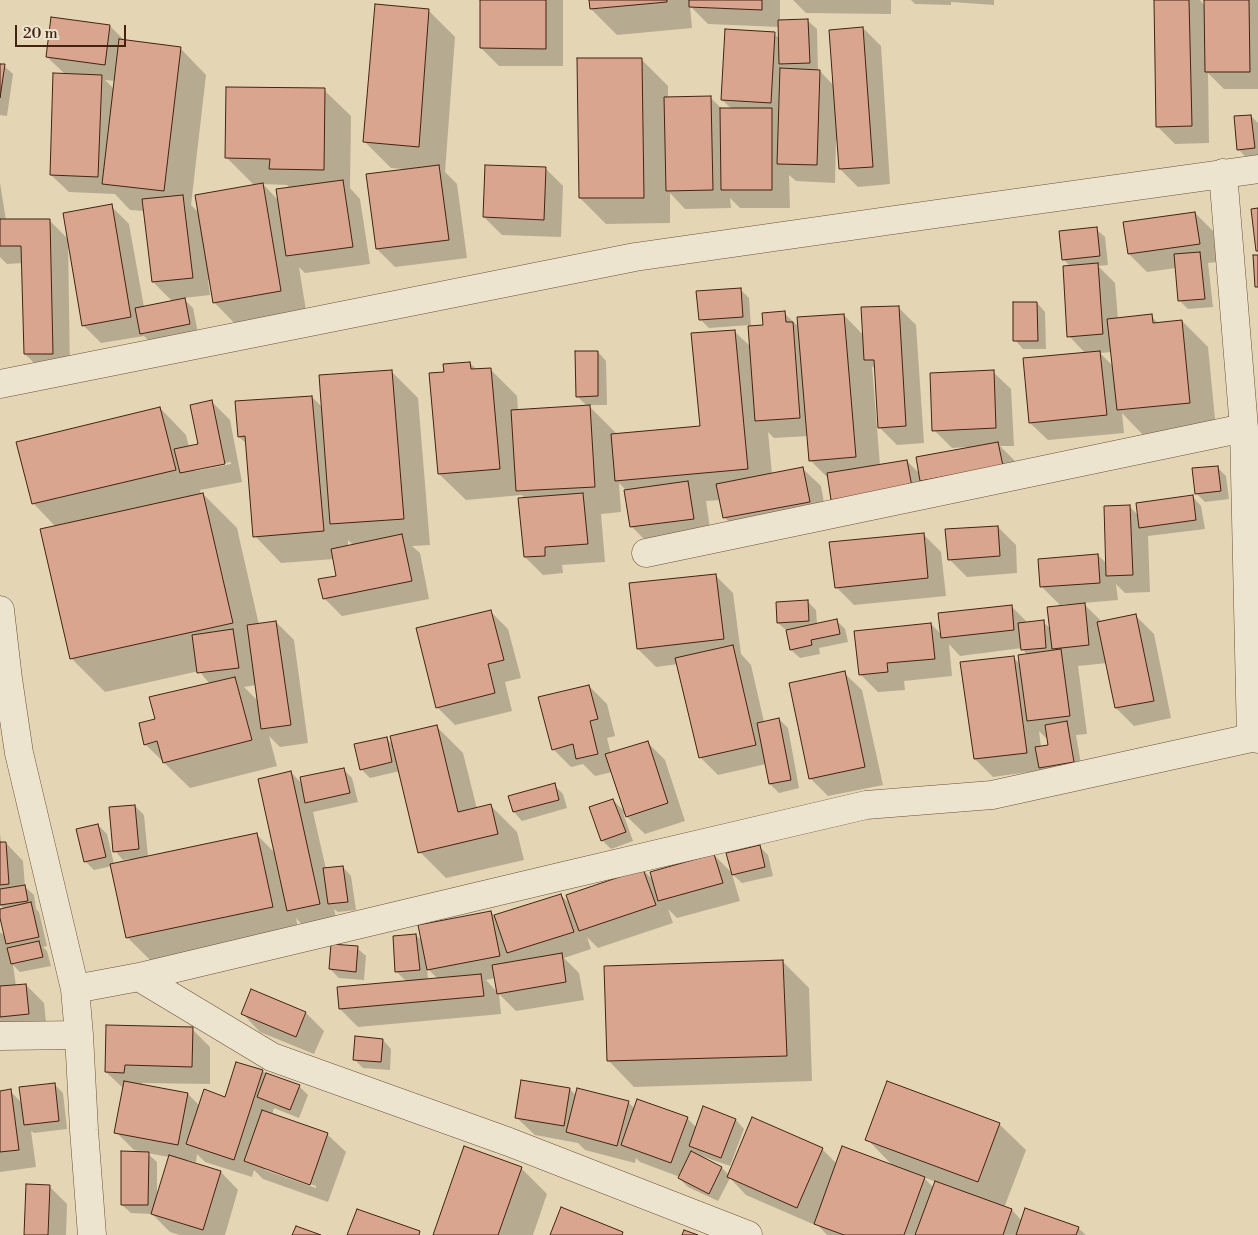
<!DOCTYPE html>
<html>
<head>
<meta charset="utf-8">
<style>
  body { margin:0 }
  #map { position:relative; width:1258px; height:1235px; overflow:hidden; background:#e4d5b5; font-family:"Libre Bodoni",serif }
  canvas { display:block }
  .scale { position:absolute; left:15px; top:25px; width:111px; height:22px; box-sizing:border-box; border:2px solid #432310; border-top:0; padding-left:6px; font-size:15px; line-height:18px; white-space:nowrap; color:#432310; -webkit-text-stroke:4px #ede4cf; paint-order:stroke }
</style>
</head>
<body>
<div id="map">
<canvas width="1258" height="1235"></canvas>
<div class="scale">20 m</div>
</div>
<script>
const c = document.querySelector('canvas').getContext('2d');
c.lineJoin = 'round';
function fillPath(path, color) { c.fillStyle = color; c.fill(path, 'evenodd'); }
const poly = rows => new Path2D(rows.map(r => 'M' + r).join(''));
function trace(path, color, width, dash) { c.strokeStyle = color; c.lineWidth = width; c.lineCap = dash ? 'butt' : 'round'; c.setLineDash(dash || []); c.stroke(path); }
fillPath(poly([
  [481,0,563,0,563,66,499,66,481,48],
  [590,0,780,0,780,21,808,21,817,29,818,71,820,71,834,86,863,28,881,46,890,184,858,187,840,169,838,141,836,141,835,183,796,181,789,175,790,208,740,208,730,198,731,208,685,209,670,193,670,223,606,224,580,198,642,60,668,86,668,98,711,98,722,109,732,109,722,100,774,34,780,39,779,27,708,24,690,6,692,28,617,35,591,9],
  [793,0,891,0,891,14,806,13],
  [911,0,994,0,994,5,951,2,951,5,915,4],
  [1155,0,1200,0,1205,6,1205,0,1258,0,1258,89,1224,89,1208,73,1209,143,1175,144,1157,126],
  [428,10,455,37,445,172,457,184,467,258,395,267,377,249,367,175,404,170,404,169,391,168,365,142],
  [110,26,125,41,180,48,206,75,191,205,199,213,255,186,227,158,324,90,351,116,350,188,360,199,370,264,305,273,299,267,307,317,240,329,214,302,210,280,208,280,210,295,183,298,193,308,198,333,150,342,144,336,101,343,83,325,111,206,129,224,144,307,173,302,153,282,145,211,130,210,115,194,69,192,51,175,65,74,47,57],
  [105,80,116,81,115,90],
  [263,184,287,185,290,188,279,201],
  [0,65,4,66,13,74,7,116,0,115],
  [1251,116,1258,123,1258,157,1247,158,1238,149],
  [545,168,563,186,561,237,502,235,484,217],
  [0,183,6,220,49,220,68,239,70,372,43,372,25,354,23,263,7,264,0,257],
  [1195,213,1213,231,1217,262,1208,263,1213,307,1188,309,1179,300,1176,268,1147,272,1129,254],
  [1096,229,1105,237,1108,265,1098,266,1115,283,1118,319,1151,316,1159,324,1182,321,1208,347,1216,429,1144,436,1122,413,1124,433,1048,440,1030,423,1086,354,1069,336,1071,267,1064,260],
  [1112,352,1114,367,1100,353],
  [740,289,749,298,751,327,764,326,784,313,800,328,844,315,864,336,898,307,916,325,924,443,897,445,879,427,876,370,872,366,880,465,907,461,921,475,968,449,968,447,952,448,934,430,993,372,1011,389,1014,446,1000,446,1016,462,1020,484,850,517,832,499,829,479,810,460,808,436,774,438,768,432,772,474,803,469,821,486,827,519,743,536,725,518,721,500,706,501,711,536,649,544,631,526,626,490,619,483,621,512,601,514,605,562,562,565,563,573,543,575,525,557,525,499,522,495,466,500,439,474,445,373,470,363,477,370,491,370,517,396,518,411,588,407,577,396,598,352,606,361,607,405,588,405,616,433,616,435,702,427,734,331,751,347,749,325,709,328,700,319],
  [1037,303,1045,312,1046,349,1023,349,1015,340],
  [392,372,418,398,430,545,412,546,420,553,429,599,342,616,324,598,338,577,334,559,281,563,255,536,247,444,239,437,312,397,322,407],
  [348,540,353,545,348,546],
  [212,402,230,420,242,482,200,490,201,495,203,494,237,528,259,625,276,622,294,640,308,743,280,747,269,736,277,766,190,788,145,744,157,720,210,684,199,671,105,692,71,658,56,527,33,503,160,408,186,435,189,447,199,445],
  [231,462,231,464,195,471,195,469],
  [256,685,258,701,244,687],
  [1217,467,1226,476,1229,499,1205,502,1196,493],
  [1193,497,1201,506,1205,529,1148,536,1150,592,1125,593,1116,584,1118,600,1083,603,1102,622,1136,616,1154,634,1171,718,1134,726,1116,708,1107,663,1078,666,1087,734,1076,735,1082,770,1043,770,993,777,975,759,1013,657,1021,665,1027,655,1022,648,960,656,949,644,952,676,904,681,905,690,878,692,860,674,931,624,942,635,1011,606,1028,623,1043,622,1051,629,1067,606,1067,604,1060,605,1042,587,1098,555,1107,564,1130,507,1139,516],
  [1039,731,1047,739,1049,738,1050,746,1041,747],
  [998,527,1016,545,1017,573,967,577,949,559],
  [923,534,941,552,946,596,854,605,836,587],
  [715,575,733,593,741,654,751,665,764,722,779,719,788,728,799,788,779,793,770,784,766,764,718,775,700,757,678,664,656,667,638,649],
  [807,601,816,610,817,624,836,620,845,629,848,642,819,648,820,654,800,658,791,650,787,631,778,623],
  [490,611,508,629,521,678,505,682,512,711,455,725,437,707],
  [844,673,862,690,883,785,828,796,810,778],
  [589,686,607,704,615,736,607,738,611,754,647,742,665,760,685,821,645,834,623,813,633,841,611,849,602,840,613,800,626,813,612,772,595,776,583,764,571,767,553,749],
  [436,726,463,753,477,809,490,805,517,832,524,860,446,878,420,852,400,771,370,778,361,769,386,738,393,745],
  [343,769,352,778,358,802,313,812,326,869,343,867,351,876,356,910,338,912,334,909,337,922,306,929,296,918,299,933,154,964,127,937,112,866,94,870,85,861,98,825,107,834,114,864,130,861,130,859,123,860,115,851,135,806,144,815,148,857,257,835,275,853,291,772,302,784],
  [554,785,563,794,567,808,522,821,514,812],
  [0,833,1,843,6,843,23,861,25,887,34,895,36,909,39,912,47,946,43,947,47,951,51,966,20,972,13,965,16,986,26,985,44,1003,47,1032,0,1037,0,932,6,937,0,912,0,910,4,909,0,905],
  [759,846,768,855,773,876,742,883,732,874,740,901,677,918,668,909,673,923,598,948,587,937,591,949,564,958,579,973,584,1000,516,1011,499,994,501,1014,358,1027,340,1009,407,982,396,971,416,935,423,942,491,912,495,916,561,895,571,905,643,870,654,881,714,855,733,874],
  [427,968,438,979,428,980],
  [495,978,497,992,486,980],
  [357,948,366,956,364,980,339,978,330,969],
  [783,962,809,988,812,1081,634,1087,608,1060],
  [252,991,306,1013,324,1031,314,1054,260,1032,243,1014],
  [192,1029,210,1047,210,1084,142,1083,142,1085,188,1094,200,1106,226,1098,237,1063,263,1071,266,1074,299,1086,308,1095,299,1118,274,1108,272,1115,328,1135,346,1152,328,1202,263,1179,254,1170,252,1177,205,1162,197,1154,196,1162,187,1160,187,1162,221,1172,238,1190,225,1235,180,1235,170,1232,152,1214,131,1213,122,1205,144,1152,134,1150,116,1132,124,1089,106,1072],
  [147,1153,169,1157,157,1196,157,1162],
  [265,1168,316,1186,316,1188,265,1170],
  [383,1040,391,1049,390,1070,363,1068,354,1059],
  [54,1084,63,1093,67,1129,34,1133,31,1131,36,1167,0,1172,0,1092,10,1091,22,1103],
  [570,1089,576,1096,628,1102,635,1109,638,1100,688,1119,697,1128,704,1108,736,1120,744,1129,730,1166,696,1154,696,1155,722,1168,729,1175,822,1149,837,1164,894,1167,867,1139,999,1124,1026,1150,1004,1208,1012,1210,1022,1221,1078,1228,1086,1235,827,1235,816,1223,815,1225,746,1195,730,1178,718,1201,688,1187,679,1178,680,1177,640,1162,636,1158,635,1163,585,1150,578,1143,535,1135,517,1118],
  [923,1177,936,1182,934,1188],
  [521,1168,547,1194,533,1235,435,1235],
  [49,1186,67,1204,66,1235,25,1235]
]), '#0003');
const building = poly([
  [480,0,546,0,546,49,480,48,480,0],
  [589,0,667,0,667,2,590,9,589,0],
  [689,0,762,0,762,10,689,7,689,0],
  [1154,0,1189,0,1192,126,1156,127,1154,0],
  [1204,0,1249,0,1250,72,1205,72,1204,0],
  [375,4,429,9,419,147,363,142,375,4],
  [51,17,110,25,105,65,46,57,51,17],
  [808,19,810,63,779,64,778,20,808,19],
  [863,27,873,167,839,169,829,30,863,27],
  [725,29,775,32,771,103,721,100,725,29],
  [119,39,181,47,164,191,102,184,119,39],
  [577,58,642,58,644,198,579,198,577,58],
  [0,64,5,64,0,98,0,64],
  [780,68,820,70,817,165,777,164,780,68],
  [53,73,102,75,98,177,50,175,53,73],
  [226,87,325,88,324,170,269,169,270,159,225,158,226,87],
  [711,96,713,190,666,191,664,97,711,96],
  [720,108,772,108,772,190,721,190,720,108],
  [1251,115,1255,148,1237,150,1234,116,1251,115],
  [439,165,449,240,376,249,366,174,439,165],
  [485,165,546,167,544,220,483,217,485,165],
  [343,180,353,247,286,256,276,189,343,180],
  [263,183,281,291,213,303,195,195,263,183],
  [183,195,193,278,152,282,142,199,183,195],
  [112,204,131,317,82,326,63,213,112,204],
  [1258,208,1258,251,1256,251,1251,209,1258,208],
  [1195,212,1200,244,1128,254,1123,222,1195,212],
  [0,219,50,219,53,354,24,354,21,246,0,246,0,219],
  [1097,227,1100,256,1062,260,1059,231,1097,227],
  [1200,252,1205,299,1178,301,1174,254,1200,252],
  [1253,255,1258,255,1258,287,1255,287,1253,255],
  [1098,263,1103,334,1067,337,1063,266,1098,263],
  [741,288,743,317,699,320,696,291,741,288],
  [185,298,190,324,140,334,135,308,185,298],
  [1013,302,1037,302,1038,341,1013,341,1013,302],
  [899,306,906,426,878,428,874,360,864,360,861,307,899,306],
  [785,311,786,322,793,322,800,418,755,421,748,326,763,325,762,313,785,311],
  [844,314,856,457,809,461,797,317,844,314],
  [1152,314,1153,323,1182,320,1190,403,1117,410,1107,319,1152,314],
  [735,330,748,469,615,481,611,434,700,426,691,333,735,330],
  [575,351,598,351,598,396,576,397,575,351],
  [1100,351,1107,415,1029,423,1023,358,1100,351],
  [470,362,471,369,491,368,500,469,438,474,429,373,444,372,443,364,470,362],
  [392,370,404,519,330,524,319,375,392,370],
  [994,370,996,428,932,431,930,373,994,370],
  [312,396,324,531,253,537,245,436,238,437,235,401,312,396],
  [212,400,225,464,180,473,174,449,198,444,190,405,212,400],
  [590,405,595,487,516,491,511,410,590,405],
  [160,407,176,470,32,504,16,442,160,407],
  [998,442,1003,466,920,481,916,457,998,442],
  [907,460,912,487,831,500,827,473,907,460],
  [1218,466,1221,491,1195,494,1192,468,1218,466],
  [803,467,810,502,723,518,716,484,803,467],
  [688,481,694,519,630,527,624,490,688,481],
  [203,493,233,623,70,659,40,529,203,493],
  [583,493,588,544,545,547,545,556,524,557,518,498,583,493],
  [1193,495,1196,520,1139,528,1136,503,1193,495],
  [1130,505,1133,575,1106,576,1104,506,1130,505],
  [998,526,1000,556,948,560,945,529,998,526],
  [924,533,928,578,835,588,829,542,924,533],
  [402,534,412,581,323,599,318,579,336,576,331,549,402,534],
  [1098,554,1100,583,1040,587,1038,559,1098,554],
  [716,574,724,639,637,649,629,583,716,574],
  [808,600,809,621,777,623,776,602,808,600],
  [1085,603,1089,645,1052,649,1047,607,1085,603],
  [1012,605,1014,630,941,638,938,613,1012,605],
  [491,610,504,660,488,664,495,693,436,708,416,628,491,610],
  [1136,614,1154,701,1115,708,1097,622,1136,614],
  [837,619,840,634,811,640,812,645,790,650,786,630,837,619],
  [1044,620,1046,648,1021,650,1018,623,1044,620],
  [276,621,291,725,261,729,247,625,276,621],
  [931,623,935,659,887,663,888,672,859,675,854,631,931,623],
  [233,629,239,668,197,673,192,635,233,629],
  [733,645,756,745,699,758,675,658,733,645],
  [1061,649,1070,716,1027,721,1018,655,1061,649],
  [1014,656,1027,753,974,759,960,662,1014,656],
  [845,671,865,767,809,779,789,683,845,671],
  [235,677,252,740,163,763,157,741,144,745,139,723,155,719,149,697,235,677],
  [589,685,598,719,590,721,598,754,576,759,573,744,552,750,538,697,589,685],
  [779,718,791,780,769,784,757,723,779,718],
  [1067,721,1074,762,1039,768,1035,747,1048,745,1045,725,1067,721],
  [437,725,458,812,491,804,498,834,418,853,390,736,437,725],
  [387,737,392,762,360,770,354,744,387,737],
  [648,741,668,803,626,817,605,754,648,741],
  [344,768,350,793,305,803,300,777,344,768],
  [291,771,320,904,287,911,258,779,291,771],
  [555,783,559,800,513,812,508,796,555,783],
  [613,799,626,832,601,841,589,807,613,799],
  [135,805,139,849,113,852,109,807,135,805],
  [98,824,106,857,84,862,76,829,98,824],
  [257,833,273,907,126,938,110,864,257,833],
  [0,842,6,842,9,884,0,885,0,842],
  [760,845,765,867,732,875,726,853,760,845],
  [714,854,723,883,658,901,650,872,714,854],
  [343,866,348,902,328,904,323,868,343,866],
  [643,869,656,905,579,931,566,895,643,869],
  [25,885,28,901,0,905,0,889,25,885],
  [561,894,574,932,507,953,494,915,561,894],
  [31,902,39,937,6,944,0,918,0,909,31,902],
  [491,911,500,956,427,970,418,925,491,911],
  [416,934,420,970,395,972,393,936,416,934],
  [39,941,43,957,11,964,7,948,39,941],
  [331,944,358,946,356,972,329,969,331,944],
  [562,953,566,982,497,994,492,965,562,953],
  [783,960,787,1056,607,1061,604,966,783,960],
  [481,974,484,996,339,1009,337,987,481,974],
  [26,984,29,1014,0,1017,0,986,26,984],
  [251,989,306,1012,296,1037,241,1014,251,989],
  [106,1025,193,1027,192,1067,125,1065,124,1073,105,1072,106,1025],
  [355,1036,383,1039,381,1062,353,1060,355,1036],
  [236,1062,263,1070,234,1160,186,1144,204,1089,225,1097,236,1062],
  [266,1073,300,1085,290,1110,257,1097,266,1073],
  [521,1080,570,1088,564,1126,515,1118,521,1080],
  [124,1081,188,1093,178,1145,114,1133,124,1081],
  [887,1081,1000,1123,978,1182,865,1140,887,1081],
  [55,1083,59,1121,24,1125,19,1087,55,1083],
  [577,1088,629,1101,617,1146,566,1132,577,1088],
  [11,1089,19,1150,0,1152,0,1091,11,1089],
  [637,1099,688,1117,671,1163,621,1145,637,1099],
  [703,1106,736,1119,721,1158,689,1146,703,1106],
  [262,1110,328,1133,310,1185,244,1161,262,1110],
  [752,1117,823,1148,797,1208,727,1177,752,1117],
  [464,1146,522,1167,498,1235,433,1235,464,1146],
  [842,1146,925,1177,904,1235,844,1235,814,1224,842,1146],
  [121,1151,149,1152,148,1205,121,1205,121,1151],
  [691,1151,722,1167,709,1194,678,1178,691,1151],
  [169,1155,221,1171,203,1230,151,1214,169,1155],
  [935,1181,1012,1209,1003,1235,915,1235,935,1181],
  [26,1184,50,1185,48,1235,24,1235,26,1184],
  [561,1207,623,1232,622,1235,550,1235,561,1207],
  [1025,1208,1079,1227,1076,1235,1016,1235,1025,1208],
  [357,1209,420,1231,419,1235,347,1235,357,1209],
  [296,1226,321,1235,292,1235,296,1226],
  [684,1230,698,1235,682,1235,684,1230]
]);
fillPath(building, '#d9a58e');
trace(building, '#432310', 1);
const minor = poly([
  [1223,173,1244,428,1251,738],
  [0,384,635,257,936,214,1258,169],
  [646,553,1244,428],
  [0,610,8,679,19,753,75,989,79,1035,84,1130,92,1235],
  [139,977,272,1057,509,1142,748,1235],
  [75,989,139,977,563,876,866,805,992,795,1251,738,1258,739],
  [0,1036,79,1035]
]);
trace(minor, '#6b5039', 29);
trace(minor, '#ede4cf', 28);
</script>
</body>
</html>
